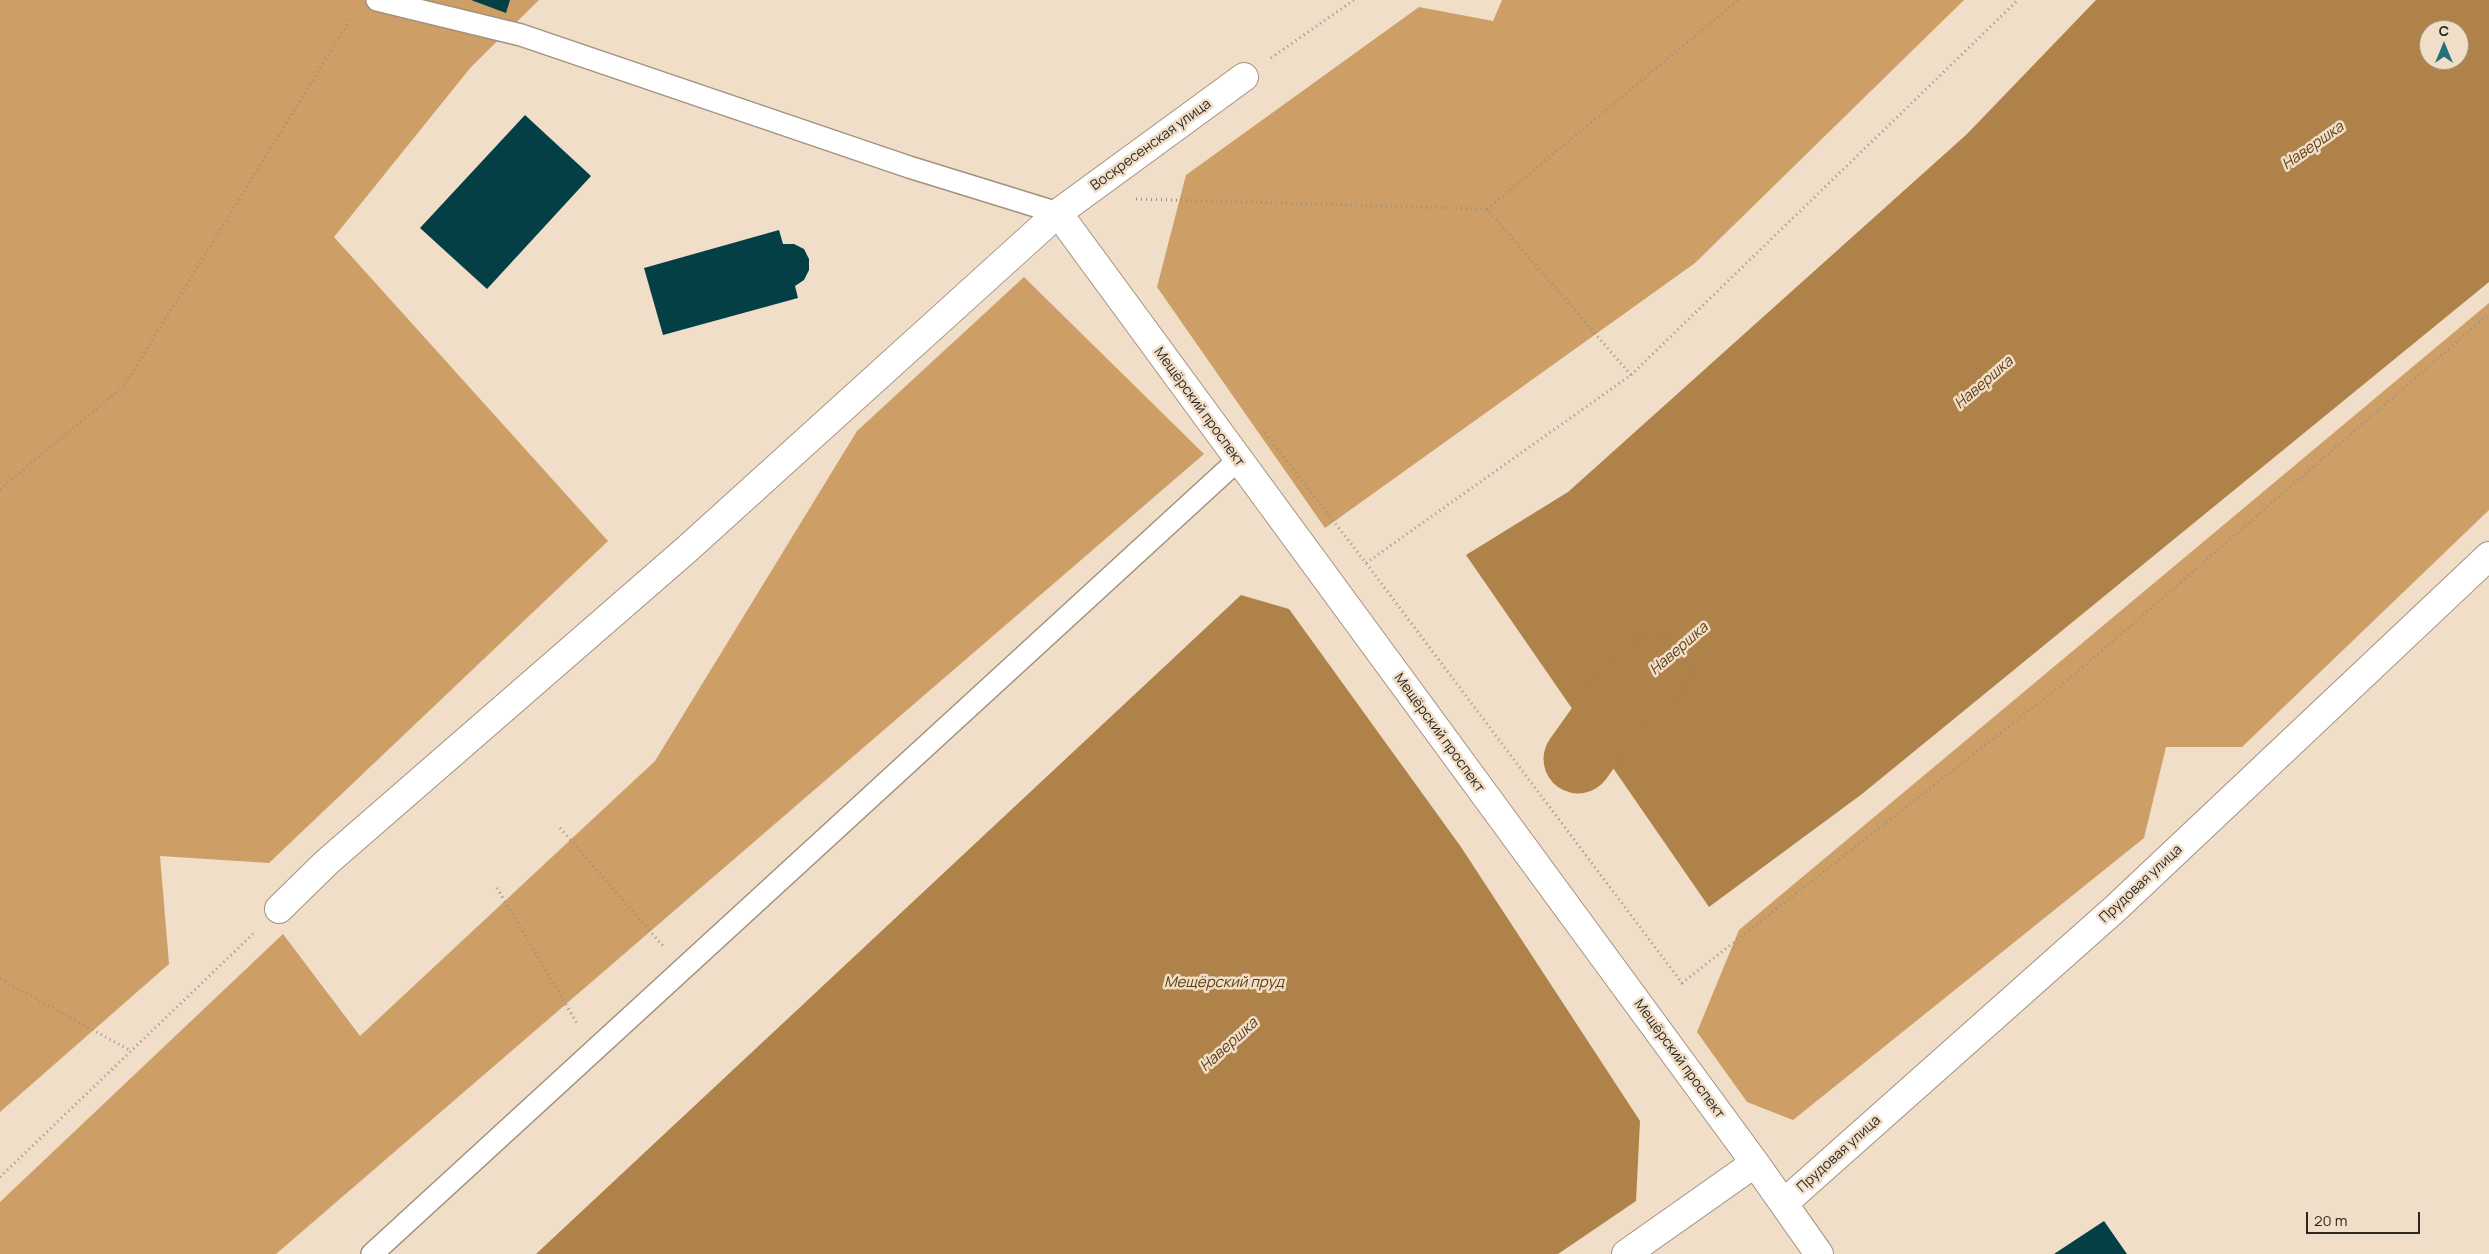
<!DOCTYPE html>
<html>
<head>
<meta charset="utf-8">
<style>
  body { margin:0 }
  #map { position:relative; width:2489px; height:1254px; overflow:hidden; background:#f0dec9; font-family:Manrope,sans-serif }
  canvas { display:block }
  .north { position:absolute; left:2419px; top:20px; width:50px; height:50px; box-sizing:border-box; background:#f0dec9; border:1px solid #a29585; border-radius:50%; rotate:0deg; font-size:14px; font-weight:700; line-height:20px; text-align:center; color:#2e271f }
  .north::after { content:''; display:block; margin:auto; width:18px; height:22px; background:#27707a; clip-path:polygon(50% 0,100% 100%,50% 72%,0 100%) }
  .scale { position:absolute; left:2306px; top:1212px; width:114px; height:22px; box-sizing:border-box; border:2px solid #2e271f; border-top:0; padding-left:6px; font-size:15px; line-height:18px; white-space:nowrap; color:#2e271f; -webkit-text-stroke:4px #f0dec9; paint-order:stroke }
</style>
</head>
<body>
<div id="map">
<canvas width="2489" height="1254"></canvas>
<div class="north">С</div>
<div class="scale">20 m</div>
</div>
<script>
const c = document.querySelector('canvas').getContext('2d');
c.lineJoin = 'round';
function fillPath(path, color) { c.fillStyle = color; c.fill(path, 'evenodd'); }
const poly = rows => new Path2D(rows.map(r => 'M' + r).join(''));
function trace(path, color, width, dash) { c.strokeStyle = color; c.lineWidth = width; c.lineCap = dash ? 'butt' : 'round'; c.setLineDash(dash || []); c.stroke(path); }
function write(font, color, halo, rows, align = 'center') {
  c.font = font + ' Manrope,sans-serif'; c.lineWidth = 5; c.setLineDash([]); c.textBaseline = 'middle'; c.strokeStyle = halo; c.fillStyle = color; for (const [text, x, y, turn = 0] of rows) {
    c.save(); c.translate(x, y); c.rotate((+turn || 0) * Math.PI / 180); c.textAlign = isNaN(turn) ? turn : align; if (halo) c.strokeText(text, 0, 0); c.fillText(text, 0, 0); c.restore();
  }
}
fillPath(poly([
  [0,0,539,0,471,67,334,237,608,541,269,863,160,856,169,964,0,1112],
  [1502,0,1964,0,1695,263,1325,528,1157,287,1186,175,1419,7,1493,21],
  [1024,277,1204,454,276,1254,0,1254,0,1202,283,934,360,1036,655,761,857,431],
  [2489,303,2489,510,2242,747,2166,747,2144,838,1793,1120,1747,1102,1697,1032,1739,930]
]), '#cd9e65');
fillPath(poly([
  [2096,0,2489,0,2489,282,1862,794,1709,907,1466,555,1568,492,1967,134],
  [2429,30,2459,30,2459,60,2429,60],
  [1241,595,1289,609,1461,847,1640,1121,1636,1201,1558,1254,536,1254]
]), '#af8249');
trace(poly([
  [1578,759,1620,700,1655,670]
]), '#af8249', 69);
fillPath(poly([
  [471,0,510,0,506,13],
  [525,115,591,176,487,289,420,228],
  [779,230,783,244,794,244,804,249,809,259,809,270,804,280,795,286,798,298,663,335,644,268],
  [2104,1221,2127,1254,2054,1254]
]), '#043f45');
const service = poly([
  [377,0,521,35,909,167,1058,213],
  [372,1254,1238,460]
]);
const minor = poly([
  [1058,213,1755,1163,1819,1254],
  [279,909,327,862,686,550,1058,213,1244,77],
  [1784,1203,2117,907,2489,556],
  [1626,1254,1755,1163]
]);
trace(service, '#a3917e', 24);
trace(minor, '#a3917e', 30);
trace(poly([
  [1271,58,1354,0],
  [1136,199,1487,209,1631,375],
  [1487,209,1738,0],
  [1265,433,1366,563,1682,983,2073,676,2489,314],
  [0,489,124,386,351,18],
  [1366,563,1631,375,2018,0],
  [560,828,663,946],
  [497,888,578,1025],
  [0,979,131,1051],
  [0,1177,255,932]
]), '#9e9181', 3, [1, 4]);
trace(service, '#fff', 21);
trace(minor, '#fff', 28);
write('14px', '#2e271f', '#f0dec9', [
  ["Воскресенская улица",1151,145,-36],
  ["Мещёрский проспект",1199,407,54],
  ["Мещёрский проспект",1439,733,54],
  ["Прудовая улица",2141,884,-43],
  ["Мещёрский проспект",1679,1059,54],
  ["Прудовая улица",1839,1154,-42]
]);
write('italic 15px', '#5e3e11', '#f0dec9', [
  ["Навершка",2313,146,-35],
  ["Навершка",1984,383,-41],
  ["Навершка",1679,649,-41],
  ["Мещёрский пруд",1224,983],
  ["Навершка",1229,1045,-42]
]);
</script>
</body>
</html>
